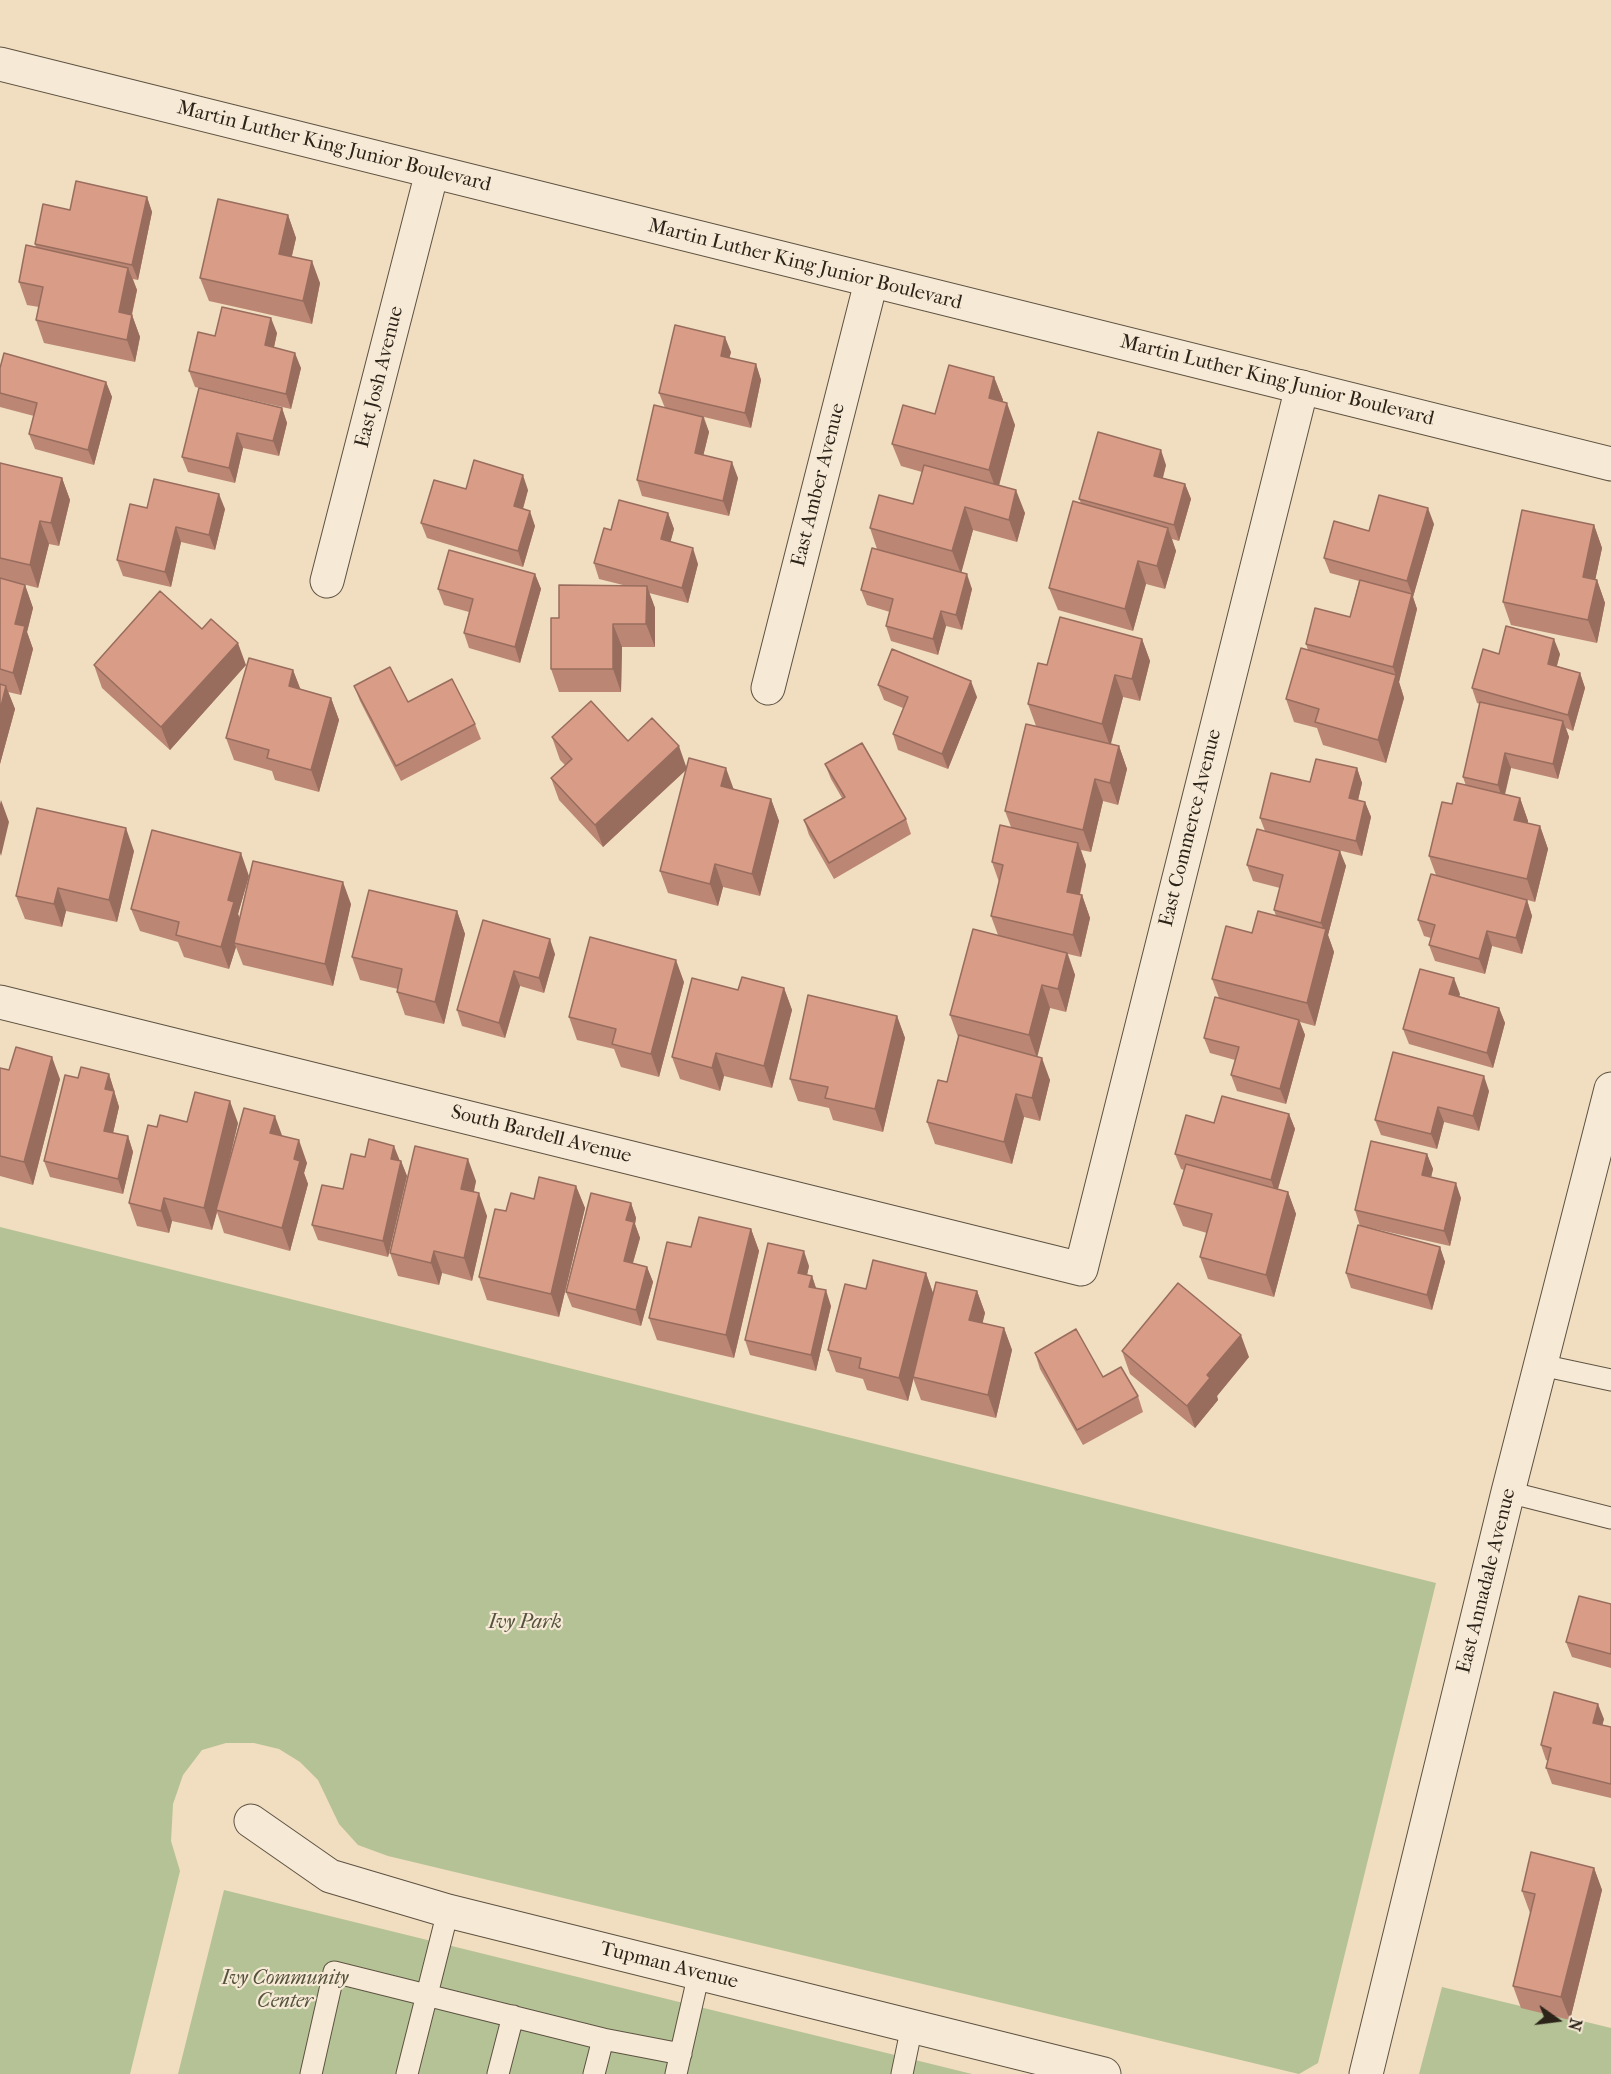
<!DOCTYPE html>
<html>
<head>
<meta charset="utf-8">
<style>
  body { margin:0 }
  #map { position:relative; width:1611px; height:2074px; overflow:hidden; background:#f1ddbf; font-family:"IM FELL French Canon",serif }
  canvas { display:block }
  .north { position:absolute; left:1527px; top:1990px; width:60px; height:60px; -webkit-text-stroke:4px #f6e9d5; paint-order:stroke; rotate:104deg; font-size:16px; font-weight:700; line-height:24px; text-align:center; color:#2c2319 }
  .north::after { content:''; display:block; margin:auto; width:21px; height:27px; background:#2c2319; clip-path:polygon(50% 0,100% 100%,50% 72%,0 100%) }
</style>
</head>
<body>
<div id="map">
<canvas width="1611" height="2074"></canvas>
<div class="north">N</div>
</div>
<script>
const c = document.querySelector('canvas').getContext('2d');
c.lineJoin = 'round';
function fillPath(path, color) { c.fillStyle = color; c.fill(path, 'evenodd'); }
const poly = rows => new Path2D(rows.map(r => 'M' + r).join(''));
function trace(path, color, width, dash) { c.strokeStyle = color; c.lineWidth = width; c.lineCap = dash ? 'butt' : 'round'; c.setLineDash(dash || []); c.stroke(path); }
function write(font, color, halo, rows, align = 'center') {
  c.font = font + ' "IM FELL French Canon",serif'; c.lineWidth = 4.5; c.setLineDash([]); c.textBaseline = 'middle'; c.strokeStyle = halo; c.fillStyle = color; for (const [text, x, y, turn = 0] of rows) {
    c.save(); c.translate(x, y); c.rotate((+turn || 0) * Math.PI / 180); c.textAlign = isNaN(turn) ? turn : align; if (halo) c.strokeText(text, 0, 0); c.fillText(text, 0, 0); c.restore();
  }
}
fillPath(poly([
  [0,1227,1436,1583,1318,2063,1299,2074,388,1856,358,1845,339,1824,318,1780,300,1762,279,1749,254,1743,226,1743,202,1750,183,1775,173,1804,171,1841,180,1871,130,2074,0,2074],
  [224,1890,972,2074,178,2074],
  [1442,1987,1611,2028,1611,2074,1419,2074]
]), '#b4c296');
const service = poly([
  [1541,1365,1611,1380],
  [1508,1492,1611,1518],
  [311,2074,334,1972,603,2039,681,2054],
  [407,2074,448,1911],
  [498,2074,513,2016],
  [594,2074,603,2039],
  [676,2074,699,1973],
  [902,2074,912,2026]
]);
const minor = poly([
  [327,581,432,172],
  [768,688,871,282],
  [0,1002,1081,1269,1302,387],
  [251,1821,330,1876,448,1911,1104,2074],
  [1366,2074,1508,1492,1611,1089]
]);
const tertiary = poly([
  [0,64,1611,464]
]);
trace(service, '#5d5242', 23);
trace(minor, '#5d5242', 35);
trace(tertiary, '#5d5242', 35);
trace(service, '#f6e9d5', 21);
trace(minor, '#f6e9d5', 33);
trace(tertiary, '#f6e9d5', 33);
fillPath(poly([
  [147,197,152,212,138,280,133,279,137,290,132,315,140,337,135,362,44,343,36,320,39,307,27,305,19,282,36,248,35,244],
  [288,215,296,238,292,256,320,283,312,324,209,301,200,278],
  [277,333,274,347,301,368,291,409,195,387,189,371,215,336],
  [731,352,729,358,756,364,761,380,751,428,704,417,709,432,703,456,738,478,729,516,642,496,637,480,665,408,659,393],
  [0,368,106,382,112,397,94,465,35,449,29,434,34,416,0,407],
  [994,377,1003,400,1002,401,1015,425,999,486,1025,513,1017,542,973,530,961,572,972,589,962,630,946,626,938,655,891,641,886,626,890,612,867,605,861,590,877,549,870,528,913,504,922,472,901,466,892,444,935,414],
  [282,408,287,423,279,456,243,448,235,483,188,472,182,457],
  [0,463,62,478,70,500,59,546,49,544,38,588,7,580,25,585,33,608,27,632,33,649,21,695,8,692,15,709,0,764],
  [1166,465,1163,478,1185,484,1191,499,1179,541,1172,539,1176,551,1165,589,1146,584,1133,631,1058,610,1049,588,1081,503,1079,499],
  [466,489,528,490,523,509,535,526,523,567,427,538,421,523],
  [147,508,225,509,215,550,181,542,171,587,123,576,117,560],
  [668,513,674,529,670,542,698,564,688,603,649,593,655,608,655,647,622,647,621,692,559,692,551,669,559,618,623,585,599,579,594,563,611,530],
  [1434,524,1413,597,1417,609,1399,682,1404,698,1386,763,1323,745,1317,728,1294,722,1286,699,1308,650,1306,644,1350,617,1359,581,1330,573,1324,558,1369,531],
  [1594,525,1602,548,1595,580,1597,580,1605,603,1597,643,1511,625,1503,602],
  [535,574,541,589,520,663,469,648,464,633,469,612,444,605,438,589],
  [202,629,246,665,170,750,102,688,94,665],
  [1142,639,1150,661,1140,701,1123,697,1111,744,1119,746,1127,769,1118,805,1103,801,1091,852,1081,850,1086,865,1080,895,1082,895,1090,918,1081,957,1068,954,1075,975,1066,1012,1050,1008,1037,1056,1050,1080,1040,1121,1024,1117,1012,1164,935,1144,927,1122,947,1082,958,1037,950,1015,998,935,991,916,999,882,992,862,1011,827,1005,811,1036,726,1028,704,1047,665],
  [1499,654,1560,654,1557,666,1580,673,1585,688,1573,731,1566,728,1569,737,1558,779,1511,768,1505,795,1520,798,1528,821,1527,823,1540,826,1548,849,1535,902,1520,898,1527,900,1532,916,1522,954,1492,946,1485,974,1435,961,1429,945,1431,938,1424,936,1418,920,1436,875,1429,856,1452,804,1466,786,1463,777,1480,704,1477,703,1472,688],
  [293,670,300,689,331,698,339,720,319,792,275,780,272,771,234,760,226,738],
  [878,685,977,697,948,769,898,750,893,734,903,708,884,700],
  [354,686,408,702,475,724,481,739,401,781,360,701],
  [552,737,628,741,734,789,771,799,779,821,760,896,723,887,718,906,668,893,660,871,686,770,603,847,559,800,551,778,565,765,560,760],
  [825,764,906,819,911,834,834,879,809,835,804,820,842,798,831,779],
  [1357,768,1362,783,1358,800,1365,802,1371,817,1362,856,1338,850,1346,866,1328,935,1334,952,1315,1026,1300,1022,1305,1035,1286,1104,1237,1091,1231,1075,1235,1060,1210,1053,1204,1038,1219,998,1212,979,1252,933,1276,916,1274,910,1280,888,1253,881,1247,865,1265,831,1260,818,1310,782],
  [134,851,117,922,66,911,62,927,25,919,16,896],
  [249,876,238,914,240,919,351,904,333,986,243,965,236,947,229,969,184,957,178,942,140,931,131,909],
  [457,911,465,934,444,1024,405,1015,397,992,398,989,360,980,352,957],
  [483,920,555,954,544,993,520,986,505,1038,462,1026,457,1010],
  [684,982,659,1077,621,1067,614,1049,577,1040,569,1017],
  [784,988,792,1010,772,1088,724,1076,720,1091,680,1079,672,1057,738,990],
  [1460,994,1459,996,1499,1008,1505,1023,1493,1068,1409,1044,1403,1029],
  [897,1016,905,1038,883,1132,833,1120,829,1108,798,1101,790,1079],
  [0,1068,60,1079,33,1185,0,1176],
  [109,1074,119,1107,113,1133,128,1136,133,1152,123,1194,50,1177,44,1161,78,1078],
  [1489,1091,1479,1131,1444,1122,1437,1149,1381,1135,1375,1120],
  [1289,1114,1295,1129,1278,1189,1288,1192,1296,1214,1274,1297,1208,1279,1200,1257,1207,1233,1183,1226,1174,1204,1184,1170,1181,1169,1175,1154,1214,1123],
  [187,1122,238,1123,225,1178,282,1136,307,1163,304,1173,308,1184,290,1251,224,1233,217,1212,212,1230,172,1221,169,1233,137,1226,129,1203,157,1127],
  [1427,1154,1433,1169,1431,1177,1461,1198,1450,1246,1362,1226,1440,1247,1445,1262,1432,1310,1351,1288,1346,1273,1360,1226,1355,1210],
  [365,1157,401,1161,407,1176,388,1257,318,1240,312,1225,343,1189],
  [476,1181,474,1192,487,1216,472,1281,442,1273,439,1285,398,1276,390,1253],
  [576,1186,585,1208,559,1317,487,1300,479,1277,506,1211,534,1199],
  [631,1203,636,1218,635,1224,640,1238,633,1263,647,1267,653,1282,641,1326,572,1307,566,1292],
  [751,1229,759,1251,734,1358,657,1340,649,1318,691,1247],
  [809,1266,807,1275,812,1276,816,1288,831,1306,816,1371,750,1355,745,1340],
  [926,1273,933,1293,977,1291,985,1313,982,1323,1004,1328,1012,1350,996,1418,921,1400,913,1378,908,1401,867,1390,863,1379,836,1372,828,1350,866,1289],
  [1122,1351,1249,1357,1217,1396,1218,1400,1195,1428,1130,1374],
  [1035,1353,1103,1377,1138,1396,1143,1412,1083,1445,1040,1369],
  [1611,1604,1611,1668,1572,1657,1566,1642],
  [1604,1719,1602,1725,1611,1727,1611,1798,1552,1784,1546,1768,1548,1761,1546,1760,1541,1745],
  [1594,1868,1602,1890,1570,2020,1521,2008,1513,1986,1531,1914,1530,1913,1522,1891]
]), '#bb8674');
fillPath(poly([
  [147,197,152,212,138,280,132,265],
  [288,215,296,238,287,276,279,254],
  [312,261,320,283,312,324,303,301],
  [128,268,137,290,127,335,119,312],
  [132,315,140,337,135,362,127,340],
  [271,318,277,333,271,361,265,345],
  [725,337,731,352,726,372,721,356],
  [295,353,301,368,291,409,286,394],
  [756,364,761,380,751,428,745,413],
  [994,377,1003,400,997,420,989,398],
  [106,382,112,397,94,465,88,450],
  [1007,403,1015,425,997,492,989,470],
  [282,408,287,423,279,456,273,441],
  [703,417,709,432,700,469,695,453],
  [237,433,243,448,235,483,229,468],
  [1161,450,1166,465,1159,491,1154,476],
  [732,462,738,478,729,516,723,501],
  [523,475,528,490,519,522,514,506],
  [62,478,70,500,59,546,51,523],
  [1185,484,1191,499,1179,541,1174,525],
  [1016,490,1025,513,1017,542,1009,520],
  [219,494,225,509,215,550,209,535],
  [965,507,973,530,961,574,952,551],
  [1428,508,1434,524,1413,597,1417,609,1399,682,1404,698,1386,763,1378,740,1396,676,1393,667,1412,594,1407,581],
  [530,511,535,526,523,567,518,551],
  [668,513,674,529,667,555,661,539],
  [40,521,49,544,38,588,30,565],
  [1594,525,1602,548,1591,600,1583,577],
  [176,527,181,542,171,587,165,572],
  [1168,528,1176,551,1165,589,1157,566],
  [693,548,698,564,688,603,682,588],
  [1138,561,1146,584,1133,631,1125,609],
  [535,574,541,589,520,663,515,647],
  [967,574,972,589,962,630,956,615],
  [1597,580,1605,603,1597,643,1588,620],
  [25,585,33,608,27,632,33,649,21,695,13,673,15,624],
  [647,586,655,608,655,647,646,624],
  [941,611,946,626,938,655,933,639],
  [613,624,622,647,621,692,613,669],
  [1142,639,1150,661,1140,701,1132,679],
  [1554,639,1560,654,1553,679,1548,664],
  [238,643,246,665,170,750,161,727],
  [293,670,302,693,289,686],
  [1580,673,1585,688,1573,731,1568,715],
  [1115,675,1123,697,1110,746,1102,724],
  [971,681,977,697,948,769,942,754],
  [6,686,15,709,0,764,0,710],
  [331,698,339,720,319,792,311,770],
  [1563,721,1569,737,1558,779,1553,764],
  [679,746,687,769,603,847,595,825],
  [1119,746,1127,769,1118,805,1110,783],
  [1505,753,1511,768,1503,801,1498,785],
  [726,768,734,790,721,786],
  [1357,768,1362,783,1355,813,1349,798],
  [1095,779,1103,801,1091,852,1083,830],
  [1520,798,1528,821,1523,843,1514,820],
  [771,799,779,821,760,896,752,874],
  [1,800,9,822,1,856,0,853,0,804],
  [1365,802,1371,817,1362,856,1356,841],
  [1540,826,1548,849,1535,902,1527,879],
  [126,828,134,851,117,922,109,900],
  [1078,843,1086,865,1075,915,1067,892],
  [1340,851,1346,866,1328,935,1334,952,1315,1026,1307,1003,1325,933,1321,923],
  [241,853,249,876,238,914,242,924,234,943,236,947,229,969,221,947,228,900],
  [715,864,723,887,718,906,710,884],
  [343,882,351,904,333,986,325,964],
  [58,888,66,911,62,927,54,904],
  [1082,895,1090,918,1081,957,1073,935],
  [1527,900,1532,916,1522,954,1516,938],
  [457,911,465,934,444,1024,435,1002],
  [1487,931,1492,946,1485,974,1479,959],
  [550,939,555,954,544,993,539,978],
  [1067,953,1075,975,1066,1012,1058,989],
  [676,960,684,982,659,1077,651,1054],
  [514,971,520,986,505,1038,499,1023],
  [1454,978,1460,994,1455,1009,1449,994],
  [1042,985,1050,1008,1037,1058,1029,1035],
  [784,988,792,1010,772,1088,764,1066],
  [1499,1008,1505,1023,1493,1068,1487,1053],
  [897,1016,905,1038,883,1132,875,1109],
  [1299,1020,1305,1035,1286,1104,1280,1089],
  [716,1053,724,1076,720,1091,712,1068],
  [52,1057,60,1079,33,1185,24,1162],
  [1042,1058,1050,1080,1040,1121,1032,1098],
  [109,1074,114,1090,111,1105,105,1089],
  [1484,1076,1489,1091,1479,1131,1473,1116],
  [114,1091,119,1107,110,1146,104,1131],
  [1016,1094,1024,1117,1012,1164,1004,1142],
  [230,1101,238,1123,217,1211,216,1210,217,1212,212,1230,204,1208],
  [1438,1107,1444,1122,1437,1149,1431,1134],
  [1289,1114,1295,1129,1276,1195,1271,1180],
  [275,1116,283,1138,270,1133],
  [128,1136,133,1152,123,1194,118,1179],
  [299,1140,307,1163,304,1173,308,1184,290,1251,282,1228,294,1159],
  [394,1146,400,1161,391,1159],
  [1427,1154,1433,1169,1428,1190,1422,1175],
  [468,1159,476,1181,469,1211,461,1189],
  [401,1161,407,1176,388,1257,383,1241],
  [1456,1183,1461,1198,1450,1246,1444,1231],
  [576,1186,585,1208,559,1317,551,1294],
  [1288,1192,1296,1214,1274,1297,1266,1275],
  [479,1193,487,1216,472,1281,464,1258],
  [164,1198,172,1221,169,1233,161,1211],
  [631,1203,636,1218,635,1224,640,1238,629,1276,624,1261,626,1220],
  [751,1229,759,1251,734,1358,726,1335],
  [1440,1247,1445,1262,1432,1310,1427,1295],
  [434,1251,442,1273,439,1285,431,1263],
  [804,1251,809,1266,804,1288,798,1273],
  [647,1267,653,1282,641,1326,636,1310],
  [926,1273,934,1296,908,1401,899,1378],
  [812,1276,817,1291,809,1287],
  [826,1290,831,1306,816,1371,811,1355],
  [977,1291,985,1313,978,1342,969,1320],
  [1004,1328,1012,1350,996,1418,988,1395],
  [1241,1335,1249,1357,1217,1396,1218,1400,1195,1428,1187,1406,1207,1375],
  [1598,1704,1604,1719,1599,1738,1593,1723],
  [1594,1868,1602,1890,1570,2020,1561,1997]
]), '#986d5e');
const building = poly([
  [76,181,147,197,132,265,35,244,43,204,70,210,76,181],
  [218,199,288,215,279,254,312,261,303,301,200,278,218,199],
  [26,245,128,268,119,312,132,315,127,340,36,320,43,287,19,282,26,245],
  [222,307,271,318,265,345,295,353,286,394,189,371,198,332,215,336,222,307],
  [675,325,725,337,721,356,756,364,745,413,659,393,675,325],
  [4,353,106,382,88,450,29,434,37,403,0,393,0,368,4,353],
  [949,365,994,377,989,398,1007,403,989,470,892,444,903,405,935,414,949,365],
  [199,388,282,408,273,441,237,433,229,468,182,457,199,388],
  [654,405,703,417,695,453,732,462,723,501,637,480,654,405],
  [1098,432,1161,450,1154,476,1185,484,1174,525,1079,499,1098,432],
  [474,460,523,475,514,506,530,511,518,551,421,523,434,480,466,489,474,460],
  [0,463,62,478,51,523,40,521,30,565,0,558,0,463],
  [924,465,1016,490,1009,520,965,507,952,551,870,528,879,495,913,504,924,465],
  [154,479,219,494,209,535,176,527,165,572,117,560,130,504,147,508,154,479],
  [1379,495,1428,508,1407,581,1324,558,1334,521,1369,531,1379,495],
  [619,500,668,513,661,539,693,548,682,588,594,563,604,528,611,530,619,500],
  [1073,501,1168,528,1157,566,1138,561,1125,609,1049,588,1073,501],
  [1522,510,1594,525,1583,577,1597,580,1588,620,1503,602,1522,510],
  [872,548,967,574,956,615,941,611,933,639,886,626,893,599,861,590,872,548],
  [449,550,535,574,515,647,464,633,473,599,438,589,449,550],
  [0,578,25,585,15,624,25,626,13,673,0,669,0,578],
  [1360,580,1412,594,1393,667,1306,644,1315,608,1350,617,1360,580],
  [559,585,647,586,646,624,613,624,613,669,551,669,551,618,559,618,559,585],
  [160,591,202,629,211,619,238,643,161,727,94,665,160,591],
  [1060,617,1142,639,1132,679,1115,675,1102,724,1028,704,1038,663,1047,665,1060,617],
  [1506,626,1554,639,1548,664,1580,673,1568,715,1472,688,1483,649,1499,654,1506,626],
  [1301,648,1396,675,1378,740,1315,722,1319,709,1286,699,1301,648],
  [892,649,971,681,942,754,893,734,908,697,878,685,892,649],
  [249,658,293,670,289,686,331,698,311,770,267,758,269,750,226,738,249,658],
  [390,667,408,702,452,679,475,724,396,766,354,686,390,667],
  [0,684,6,686,0,710,0,684],
  [591,701,628,741,652,718,679,746,595,825,551,778,572,759,552,737,591,701],
  [1480,702,1563,721,1553,764,1505,753,1498,785,1463,777,1480,702],
  [1026,724,1119,746,1110,783,1095,779,1083,830,1005,811,1026,724],
  [862,743,906,819,829,863,804,820,845,797,825,764,862,743],
  [689,758,726,768,721,786,771,799,752,874,715,864,710,884,660,871,689,758],
  [1316,759,1357,768,1349,798,1365,802,1356,841,1260,818,1271,773,1310,782,1316,759],
  [1457,783,1520,798,1514,820,1540,826,1527,879,1429,856,1442,802,1452,804,1457,783],
  [37,808,126,828,109,900,58,888,54,904,16,896,37,808],
  [1000,825,1078,843,1067,892,1082,895,1073,935,991,916,1003,865,992,862,1000,825],
  [1257,829,1340,851,1321,923,1274,910,1283,875,1247,865,1257,829],
  [152,830,241,853,228,900,234,902,221,947,176,935,179,922,131,909,152,830],
  [253,861,343,882,325,964,234,943,253,861],
  [1431,874,1527,900,1516,938,1487,931,1479,959,1429,945,1435,925,1418,920,1431,874],
  [369,890,457,911,435,1002,397,992,402,969,352,957,369,890],
  [1258,911,1326,929,1307,1003,1212,979,1226,926,1252,933,1258,911],
  [483,920,550,939,539,978,514,971,499,1023,457,1010,483,920],
  [973,929,1067,953,1058,989,1042,985,1029,1035,950,1015,973,929],
  [590,937,676,960,651,1054,612,1044,616,1029,569,1017,590,937],
  [1420,969,1454,978,1449,994,1499,1008,1487,1053,1403,1029,1420,969],
  [742,977,784,988,764,1066,716,1053,712,1068,672,1057,692,978,738,990,742,977],
  [808,995,897,1016,875,1109,825,1098,828,1087,790,1079,808,995],
  [1215,997,1299,1020,1280,1089,1231,1075,1239,1047,1204,1038,1215,997],
  [959,1035,1042,1058,1032,1098,1016,1094,1004,1142,927,1122,938,1080,947,1082,959,1035],
  [16,1047,52,1057,24,1162,0,1156,0,1068,9,1070,16,1047],
  [1393,1052,1484,1076,1473,1116,1438,1107,1431,1134,1375,1120,1393,1052],
  [81,1067,109,1074,105,1089,114,1091,104,1131,128,1136,118,1179,44,1161,65,1075,78,1078,81,1067],
  [195,1092,230,1101,204,1208,164,1198,161,1211,129,1203,148,1125,157,1127,160,1115,187,1122,195,1092],
  [1222,1096,1289,1114,1271,1180,1175,1154,1186,1115,1214,1123,1222,1096],
  [244,1108,275,1116,270,1133,299,1140,294,1159,300,1161,282,1228,216,1210,244,1108],
  [369,1139,394,1146,391,1159,401,1161,383,1241,312,1225,322,1185,343,1189,351,1154,365,1157,369,1139],
  [1371,1141,1427,1154,1422,1175,1456,1183,1444,1231,1355,1210,1371,1141],
  [415,1146,468,1159,461,1189,479,1193,464,1258,434,1251,431,1263,390,1253,415,1146],
  [1186,1164,1288,1192,1266,1275,1200,1257,1212,1214,1174,1204,1186,1164],
  [539,1177,576,1186,551,1294,479,1277,495,1209,506,1211,511,1193,534,1199,539,1177],
  [591,1193,631,1203,626,1220,634,1222,624,1261,647,1267,636,1310,566,1292,591,1193],
  [699,1217,751,1229,726,1335,649,1318,667,1242,691,1247,699,1217],
  [1358,1225,1440,1247,1427,1295,1346,1273,1358,1225],
  [768,1243,804,1251,798,1273,812,1276,809,1287,826,1290,811,1355,745,1340,768,1243],
  [873,1260,926,1273,899,1378,859,1368,861,1358,828,1350,845,1284,866,1289,873,1260],
  [936,1282,977,1291,969,1320,1004,1328,988,1395,913,1377,936,1282],
  [1178,1283,1241,1335,1207,1375,1210,1378,1187,1406,1122,1351,1178,1283],
  [1076,1329,1103,1377,1121,1367,1138,1396,1077,1430,1035,1353,1076,1329],
  [1579,1596,1611,1604,1611,1654,1566,1642,1579,1596],
  [1554,1692,1598,1704,1593,1723,1611,1727,1611,1784,1546,1768,1551,1748,1541,1745,1554,1692],
  [1531,1852,1594,1868,1561,1997,1513,1986,1535,1894,1522,1891,1531,1852]
]);
fillPath(building, '#d99c87');
trace(building, '#986d5e', 1.5);
write('20px', '#2c2319', '#f6e9d5', [
  ["Martin Luther King Junior Boulevard",334,147,14],
  ["Martin Luther King Junior Boulevard",805,265,14],
  ["East Josh Avenue",380,377,-76],
  ["Martin Luther King Junior Boulevard",1277,381,14],
  ["East Amber Avenue",819,485,-76],
  ["East Commerce Avenue",1191,828,-76],
  ["South Bardell Avenue",541,1135,14],
  ["East Annadale Avenue",1487,1581,-76],
  ["Tupman Avenue",669,1966,14]
]);
write('italic 20px', '#55533e', '#f6e9d5', [
  ["Ivy Park",525,1623],
  ["Ivy Community",285,1979],
  ["Center",285,2002]
]);
</script>
</body>
</html>
